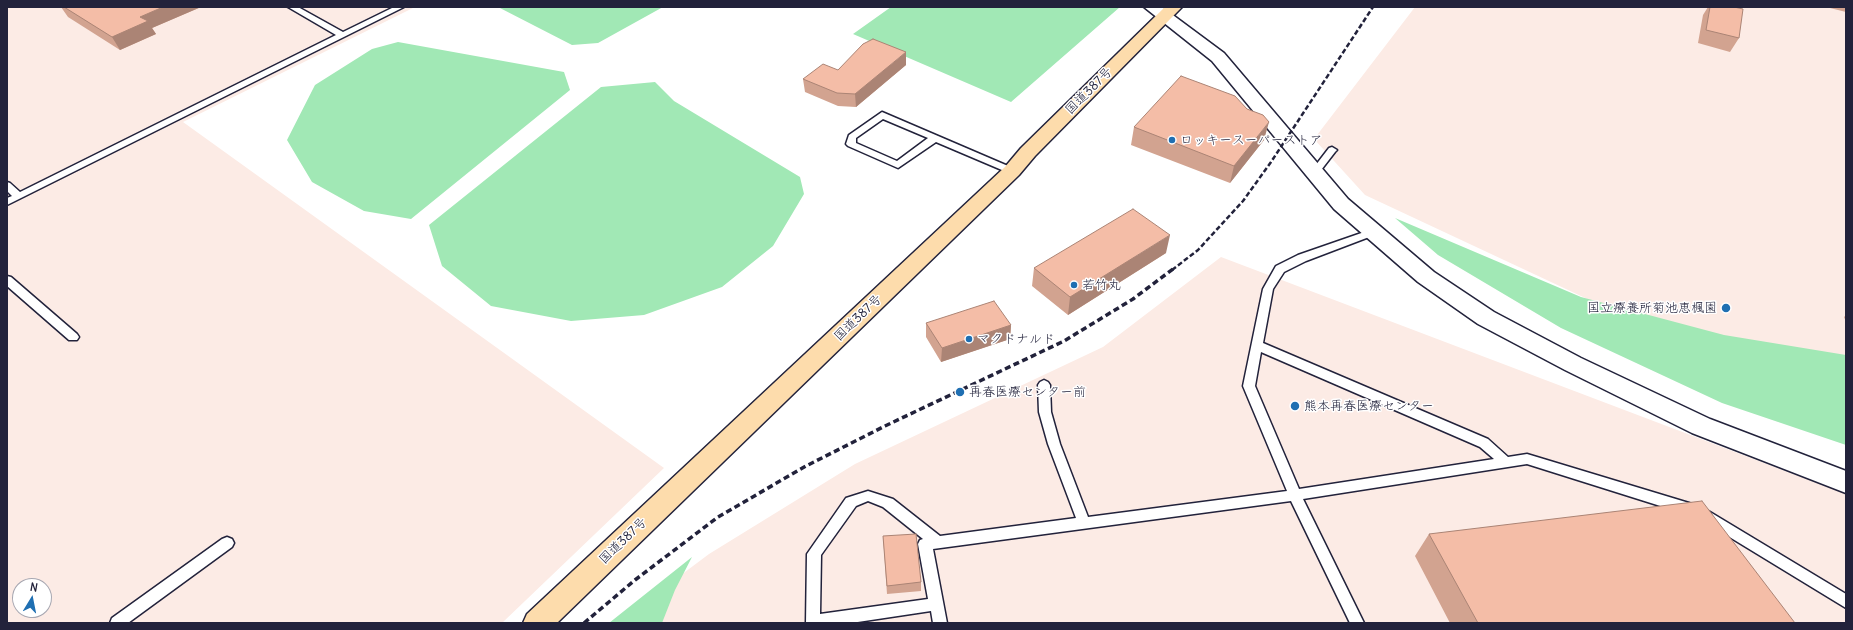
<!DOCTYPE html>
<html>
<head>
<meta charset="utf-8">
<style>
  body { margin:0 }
  #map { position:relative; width:1853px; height:630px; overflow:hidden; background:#fff; font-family:Delius,sans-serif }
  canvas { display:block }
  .frame { position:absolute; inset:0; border:8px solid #22223b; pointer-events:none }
  .north { position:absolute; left:12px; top:578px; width:40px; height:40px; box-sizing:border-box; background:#fff; border:1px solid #a7a7b1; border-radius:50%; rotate:10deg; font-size:11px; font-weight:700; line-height:16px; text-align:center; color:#22223b }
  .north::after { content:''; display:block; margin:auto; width:14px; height:18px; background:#1f6fb2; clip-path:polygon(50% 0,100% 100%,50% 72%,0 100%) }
</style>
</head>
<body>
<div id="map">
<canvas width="1853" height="630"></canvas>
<div class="frame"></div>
<div class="north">N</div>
</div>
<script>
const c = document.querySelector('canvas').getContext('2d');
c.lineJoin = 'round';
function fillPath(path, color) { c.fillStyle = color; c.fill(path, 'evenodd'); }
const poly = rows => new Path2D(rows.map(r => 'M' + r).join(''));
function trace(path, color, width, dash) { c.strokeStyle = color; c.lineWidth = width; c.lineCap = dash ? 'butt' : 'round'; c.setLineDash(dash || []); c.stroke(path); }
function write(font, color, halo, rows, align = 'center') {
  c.font = font + ' Delius,"Klee One",sans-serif'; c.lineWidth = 3; c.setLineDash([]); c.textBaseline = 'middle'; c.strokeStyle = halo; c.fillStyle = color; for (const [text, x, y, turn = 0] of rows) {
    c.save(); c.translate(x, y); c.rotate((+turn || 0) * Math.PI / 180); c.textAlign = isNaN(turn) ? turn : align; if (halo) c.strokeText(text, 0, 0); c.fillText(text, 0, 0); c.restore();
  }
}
fillPath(poly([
  [7,7,415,7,183,122,664,468,502,623,7,623],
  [20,586,44,586,44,610,20,610],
  [1415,7,1846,7,1846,420,1365,195,1314,139],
  [1221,257,1846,494,1846,623,617,623,709,554,855,464,1103,347]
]), '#fcebe5');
fillPath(poly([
  [498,7,663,7,598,43,572,45],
  [891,7,1120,7,1011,102,853,34],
  [398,42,564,72,570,90,411,219,364,211,312,182,287,140,315,85,372,49],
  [655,82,674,101,800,177,804,194,773,246,722,287,644,315,571,321,491,306,442,266,429,225,601,87],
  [1395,218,1581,297,1724,335,1846,355,1846,445,1722,403,1561,328,1438,255],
  [692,557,675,590,662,623,609,623]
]), '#a1e8b5');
const service = poly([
  [288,7,298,7,343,32,394,7,404,7,7,205,7,198,12,196,7,191,7,182,10,183,20,192,336,35,288,7],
  [882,112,1015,169,1017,171,1015,173,1009,173,936,142,898,168,848,146,846,144,849,135,882,112],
  [883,119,928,138,897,161,856,143,856,138,883,119],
  [1332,147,1337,150,1335,152,1318,174,1312,174,1310,172,1312,170,1329,148,1332,147],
  [1373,229,1378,232,1377,234,1306,261,1284,272,1273,289,1263,343,1488,439,1508,457,1527,454,1689,503,1694,505,1695,509,1694,513,1689,515,1527,464,1303,499,1364,623,1350,623,1291,501,933,549,947,623,933,623,931,611,851,623,806,623,807,554,846,498,868,491,893,499,940,536,1076,518,1048,444,1039,412,1038,385,1040,382,1044,380,1048,382,1050,385,1051,412,1060,444,1088,517,1287,491,1243,386,1263,289,1276,266,1298,255,1373,229],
  [1261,352,1480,447,1494,459,1299,489,1255,386,1261,352],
  [868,501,883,507,923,539,920,540,918,544,928,599,820,614,821,555,856,506,868,501],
  [7,276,11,277,77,334,79,337,77,340,69,340,7,286,7,276],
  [1705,509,1846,594,1846,608,1700,519,1699,515,1700,511,1705,509],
  [227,537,232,539,234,543,232,547,128,623,110,623,112,618,222,539,227,537]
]);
const tertiary = poly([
  [1144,7,1162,7,1224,53,1348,199,1434,272,1494,312,1581,358,1710,419,1846,471,1846,493,1692,433,1565,370,1478,324,1418,282,1334,209,1212,61,1144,7]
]);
const trunk = poly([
  [1165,7,1182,7,1035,156,1019,175,557,623,523,623,527,614,1005,167,1021,148,1165,7]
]);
trace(service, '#22223b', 3);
trace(tertiary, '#22223b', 3);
trace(trunk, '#22223b', 3);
fillPath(service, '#fff');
fillPath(tertiary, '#fff');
fillPath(trunk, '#fddcac');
trace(poly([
  [1172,270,1198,250,1243,201,1271,162,1373,7]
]), '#22223b', 2.5, [5, 2.5]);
trace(poly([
  [584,623,635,580,718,517,806,466,885,426,1064,341,1133,299,1173,269]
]), '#22223b', 3.5, [6, 3.5]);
fillPath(poly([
  [61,7,201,7,152,28,156,34,120,50,68,17],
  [1708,7,1734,7,1739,38,1730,52,1698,43,1703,15],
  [1826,7,1846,7,1846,12],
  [906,65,856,107,838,106,805,92,803,79,838,70],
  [1134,127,1264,140,1230,183,1131,145],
  [1166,253,1068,315,1032,286,1034,268],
  [1846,315,1846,322,1844,317],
  [926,323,1011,325,1010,339,941,362,926,337],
  [1429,534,1795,623,1450,623,1415,556],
  [883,536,921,582,921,591,887,594]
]), '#d2a390');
fillPath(poly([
  [163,7,201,7,152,28,156,34,120,50,112,37,140,17],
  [906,52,906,65,856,107,855,94],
  [1269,122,1264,140,1230,183,1234,166],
  [1170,235,1166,253,1068,315,1070,297],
  [1011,325,1010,339,941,362,942,348]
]), '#ab8475');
const building = poly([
  [64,7,163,7,140,17,148,21,112,37,64,7],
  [1710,7,1734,7,1743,9,1739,38,1706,30,1710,7],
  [873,39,906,52,855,94,837,93,803,79,823,64,838,70,863,44,873,39],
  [1181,76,1235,96,1247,109,1263,115,1269,122,1234,166,1134,127,1181,76],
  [1133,209,1170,235,1070,297,1034,268,1133,209],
  [994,301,1011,325,942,348,926,323,994,301],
  [1702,501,1795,623,1478,623,1429,534,1702,501],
  [916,534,921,582,887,586,883,536,916,534]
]);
fillPath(building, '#f4bda7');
trace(building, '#ab8475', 1);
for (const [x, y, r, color] of [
  [1172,140,4,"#1f6fb2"],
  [1074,285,4,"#1f6fb2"],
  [1726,308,5,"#1f6fb2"],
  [969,339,4,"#1f6fb2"],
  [960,392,5,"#1f6fb2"],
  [1295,406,5,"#1f6fb2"]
]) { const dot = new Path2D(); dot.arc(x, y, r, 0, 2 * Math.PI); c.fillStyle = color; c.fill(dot); trace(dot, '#fff', 1.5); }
write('13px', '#22223b', '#fff', [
  ["国道387号",1089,91,-45],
  ["国道387号",858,318,-44],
  ["国道387号",623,541,-44]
]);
write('13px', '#22223b', '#fff', [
  ["ロッキースーパーストア",1180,140],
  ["若竹丸",1082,285],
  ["国立療養所菊池恵楓園",1717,308,"right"],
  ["マクドナルド",977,339],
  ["再春医療センター前",969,392],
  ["熊本再春医療センター",1304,406]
], 'left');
</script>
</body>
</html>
